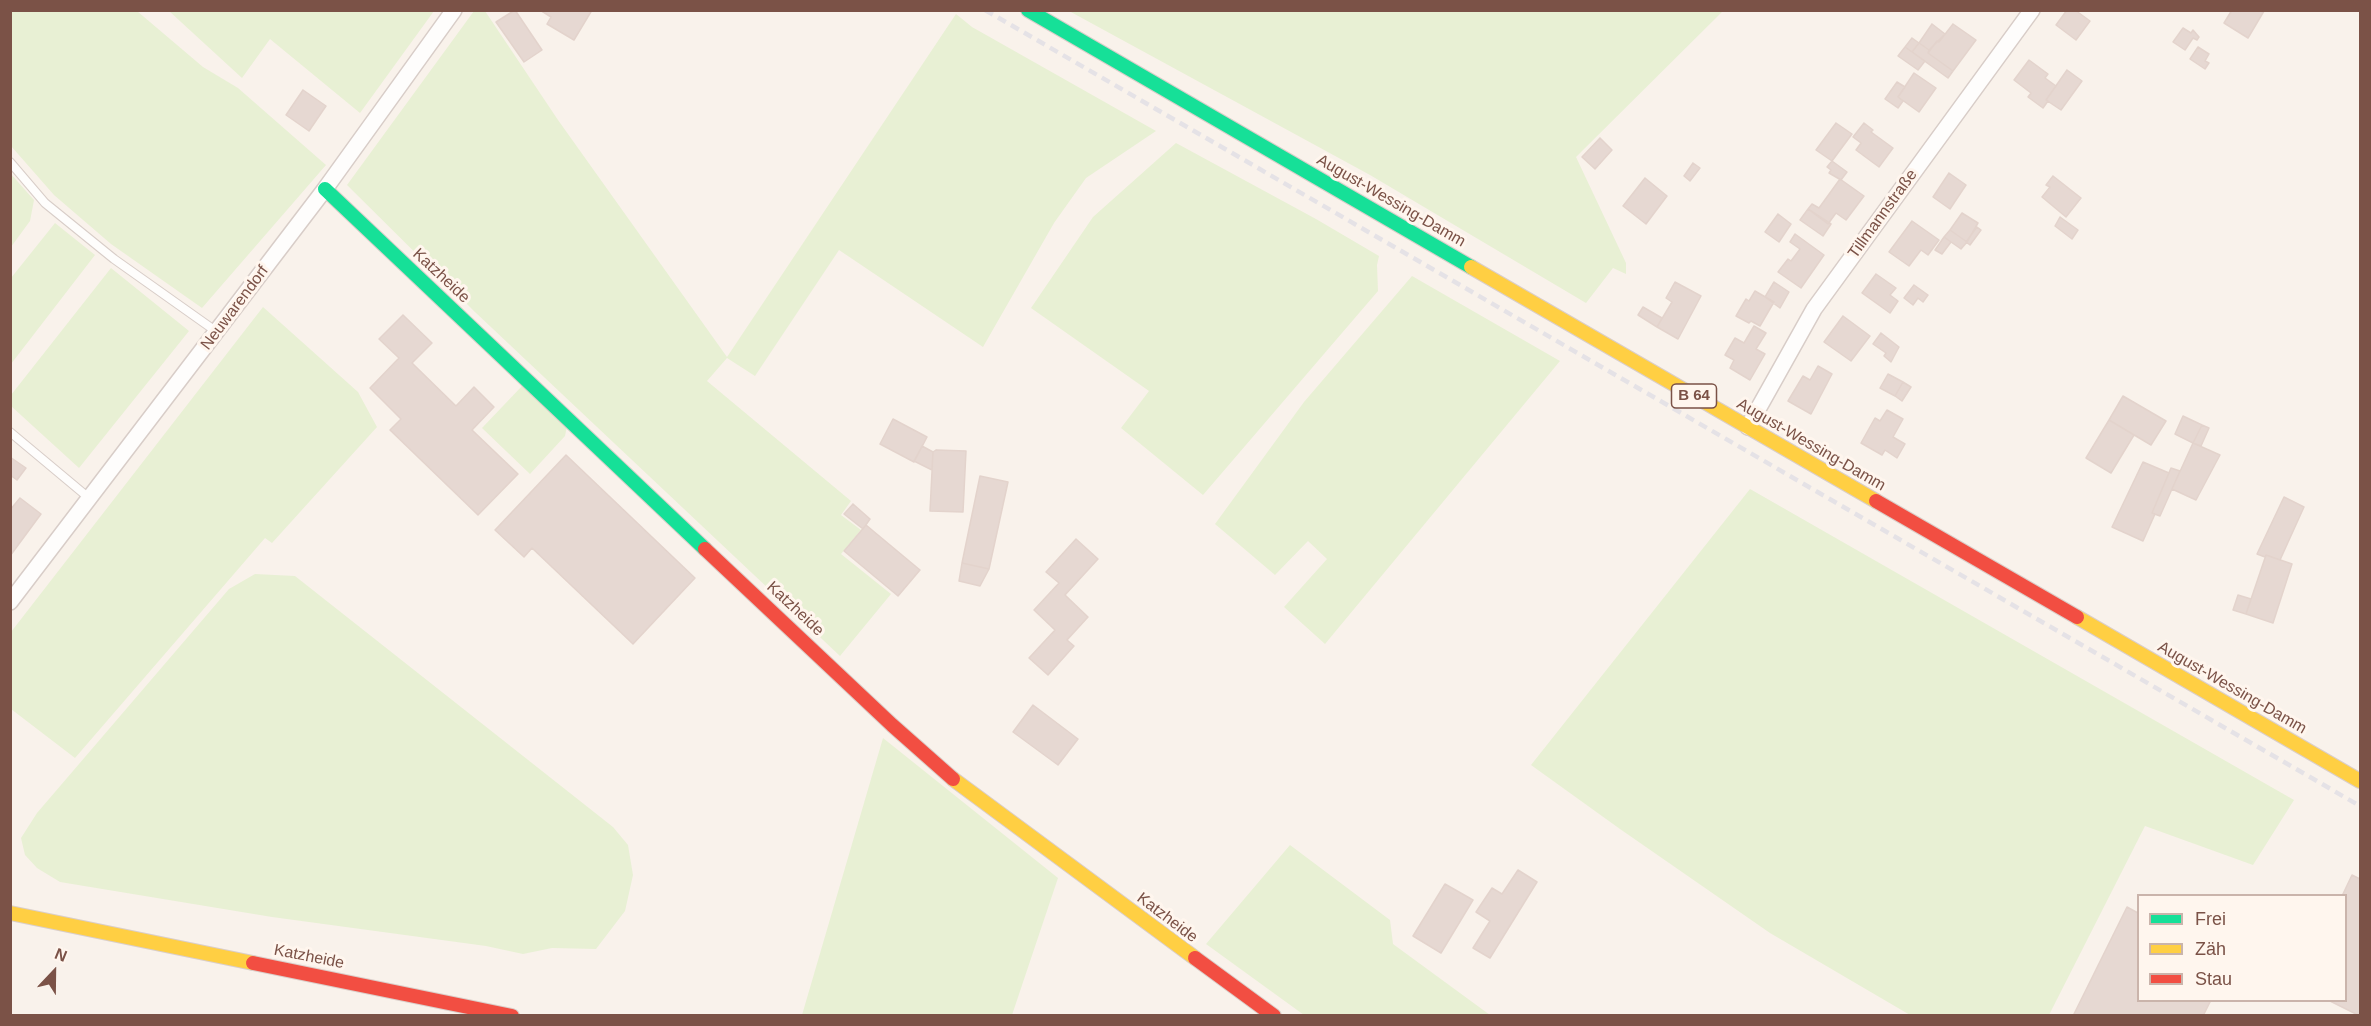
<!DOCTYPE html>
<html>
<head>
<meta charset="utf-8">
<style>
  body { margin:0 }
  #map { position:relative; width:2371px; height:1026px; overflow:hidden; background:#f9f2eb; font-family:Arial,sans-serif }
  canvas { display:block }
  .frame { position:absolute; inset:0; border:12px solid #7b5247; pointer-events:none }
  .legend { position:absolute; left:2137px; top:894px; width:210px; height:108px; box-sizing:border-box; background:#fff6ee; border:2px solid #cab4ab; margin:0; padding:8px 10px; list-style:none; font-size:18px; color:#7b5247 }
  .legend li { display:flex; align-items:center; gap:12px; height:30px }
  .legend b { width:30px; border:2px solid #cab4ab }
  .north { position:absolute; left:24px; top:942px; width:60px; height:60px; -webkit-text-stroke:4px #fff6ee; paint-order:stroke; rotate:22deg; font-size:16px; font-weight:700; line-height:24px; text-align:center; color:#7b5247 }
  .north::after { content:''; display:block; margin:auto; width:21px; height:27px; background:#7b5247; clip-path:polygon(50% 0,100% 100%,50% 72%,0 100%) }
</style>
</head>
<body>
<div id="map">
<canvas width="2371" height="1026"></canvas>
<div class="frame"></div>
<ul class="legend">
<li><b style="height:8px;background:#16e098"></b>Frei</li>
<li><b style="height:8px;background:#ffcf43"></b>Zäh</li>
<li><b style="height:8px;background:#f24e42"></b>Stau</li>
</ul>
<div class="north">N</div>
</div>
<script>
const c = document.querySelector('canvas').getContext('2d');
c.lineJoin = 'round';
function fillPath(path, color) { c.fillStyle = color; c.fill(path, 'evenodd'); }
const poly = rows => new Path2D(rows.map(r => 'M' + r).join(''));
function trace(path, color, width, dash) { c.strokeStyle = color; c.lineWidth = width; c.lineCap = dash ? 'butt' : 'round'; c.setLineDash(dash || []); c.stroke(path); }
function write(font, color, halo, rows, align = 'center') {
  c.font = font + ' Arial,sans-serif'; c.lineWidth = 6; c.setLineDash([]); c.textBaseline = 'middle'; c.strokeStyle = halo; c.fillStyle = color; for (const [text, x, y, turn = 0] of rows) {
    c.save(); c.translate(x, y); c.rotate((+turn || 0) * Math.PI / 180); c.textAlign = isNaN(turn) ? turn : align; if (halo) c.strokeText(text, 0, 0); c.fillText(text, 0, 0); c.restore();
  }
}
fillPath(poly([
  [10,11,137,11,203,67,238,88,326,165,202,308,111,244,54,195,11,146],
  [169,11,434,11,360,113,270,39,242,78],
  [474,11,485,11,558,120,727,357,956,14,972,27,1156,131,1086,178,1054,223,983,347,839,250,755,376,727,358,707,381,851,501,841,515,861,530,841,554,891,594,840,656,475,312,347,185],
  [1069,11,1723,10,1723,11,1576,157,1626,263,1626,274,1613,268,1586,303,1370,175],
  [1176,143,1316,219,1379,256,1377,265,1378,291,1203,495,1121,428,1149,391,1031,308,1093,217],
  [10,173,34,200,30,221,11,247],
  [55,223,95,255,11,364,11,278],
  [111,268,189,331,79,468,11,406,11,395],
  [1412,276,1560,361,1325,644,1284,607,1327,559,1308,541,1275,575,1215,524,1304,402],
  [263,307,358,392,377,427,272,543,265,538,75,758,11,709,11,632],
  [523,385,567,426,565,436,530,474,482,428],
  [1750,489,2294,800,2253,865,2145,826,2049,1015,1910,1015,1770,933,1620,829,1531,765],
  [255,574,295,576,613,827,628,845,633,875,625,911,596,949,552,948,523,954,486,946,272,917,60,882,37,868,25,855,21,838,37,813,229,589],
  [883,738,1058,878,1012,1015,802,1015],
  [1290,845,1390,920,1393,944,1490,1015,1304,1015,1206,944]
]), '#e8f0d4');
const building = poly([
  [515,10,542,50,524,62,496,22,515,10],
  [540,10,592,10,574,40,547,24,551,17,540,10],
  [2067,10,2075,10,2090,21,2076,40,2056,25,2067,10],
  [2232,10,2263,10,2264,11,2248,38,2224,23,2232,10],
  [1932,24,1945,34,1929,50,1919,43,1932,24],
  [1953,24,1976,40,1953,71,1928,53,1937,41,1939,42,1953,24],
  [2183,28,2191,33,2193,30,2199,37,2197,40,2193,38,2185,50,2173,42,2183,28],
  [1912,38,1919,43,1912,52,1905,47,1912,38],
  [1919,43,1929,50,1928,53,1953,71,1948,78,1912,52,1919,43],
  [1905,47,1925,61,1918,70,1898,56,1905,47],
  [2198,47,2209,54,2205,61,2209,63,2205,69,2190,59,2198,47],
  [2029,60,2048,74,2045,78,2056,86,2046,100,2048,101,2043,108,2028,97,2031,93,2014,80,2029,60],
  [2067,70,2082,81,2061,110,2046,100,2067,70],
  [1914,73,1936,88,1919,112,1898,97,1914,73],
  [1897,82,1905,87,1898,97,1903,101,1898,108,1885,99,1897,82],
  [303,90,326,106,309,131,286,115,303,90],
  [1836,123,1852,134,1832,161,1816,150,1836,123],
  [1864,123,1873,130,1871,132,1893,148,1879,167,1856,150,1861,143,1853,137,1864,123],
  [1600,138,1612,150,1595,169,1582,157,1600,138],
  [1832,161,1847,172,1841,180,1829,173,1831,170,1827,167,1832,161],
  [1693,163,1700,168,1690,181,1684,176,1693,163],
  [1949,173,1966,185,1950,209,1933,197,1949,173],
  [2053,176,2081,198,2066,217,2042,197,2050,187,2046,185,2053,176],
  [1645,178,1667,196,1646,224,1623,206,1645,178],
  [1840,179,1864,196,1846,220,1836,213,1828,224,1808,209,1812,204,1819,208,1840,179],
  [1808,209,1831,224,1823,236,1800,220,1808,209],
  [1962,213,1978,223,1967,242,1950,230,1962,213],
  [1778,214,1791,224,1779,242,1765,232,1778,214],
  [2060,217,2078,230,2072,239,2055,226,2060,217],
  [1912,221,1939,240,1928,255,1921,250,1909,266,1889,252,1912,221],
  [1977,227,1981,230,1970,245,1966,242,1977,227],
  [1950,230,1967,242,1961,249,1944,237,1950,230],
  [1795,234,1824,255,1801,288,1778,272,1788,259,1791,261,1800,249,1790,242,1795,234],
  [1944,237,1951,242,1942,254,1935,250,1944,237],
  [1876,274,1896,288,1890,295,1898,301,1890,313,1862,293,1876,274],
  [1675,282,1701,296,1678,339,1657,327,1672,302,1666,298,1675,282],
  [1774,282,1789,292,1780,308,1765,297,1774,282],
  [1914,285,1928,295,1923,302,1918,298,1913,305,1904,298,1914,285],
  [1755,291,1774,302,1760,326,1751,321,1749,323,1736,316,1746,299,1749,301,1755,291],
  [1643,307,1662,318,1657,327,1638,315,1643,307],
  [403,315,432,343,412,363,456,406,474,387,494,407,472,430,518,474,478,515,390,430,401,419,370,388,399,358,379,339,403,315],
  [1843,316,1870,336,1851,361,1824,342,1843,316],
  [1754,326,1766,333,1756,349,1765,354,1750,380,1730,368,1734,360,1725,355,1735,338,1744,343,1754,326],
  [1881,333,1899,347,1891,362,1884,356,1886,353,1873,344,1881,333],
  [1818,366,1832,374,1811,414,1788,401,1803,376,1810,380,1818,366],
  [1888,374,1903,382,1895,396,1880,388,1888,374],
  [1903,382,1911,387,1902,401,1895,396,1903,382],
  [2123,396,2166,421,2151,445,2109,420,2123,396],
  [1887,410,1903,419,1893,437,1905,444,1897,458,1885,450,1882,455,1861,443,1875,418,1880,421,1887,410],
  [2183,416,2202,425,2193,443,2175,434,2183,416],
  [893,419,927,437,914,462,880,444,893,419],
  [2109,420,2134,435,2111,473,2086,458,2109,420],
  [2202,425,2209,428,2201,446,2193,443,2202,425],
  [2193,443,2220,455,2196,500,2172,489,2193,443],
  [922,446,933,452,932,470,914,461,922,446],
  [936,450,966,451,963,512,930,511,933,452,936,450],
  [566,455,695,578,633,644,532,548,524,557,495,530,566,455],
  [10,457,26,468,17,480,10,475,10,457],
  [2143,462,2169,473,2152,513,2155,514,2143,541,2112,527,2143,462],
  [2171,468,2180,471,2160,516,2152,513,2171,468],
  [980,476,1008,482,989,569,962,563,980,476],
  [2284,497,2304,507,2280,560,2266,555,2265,557,2257,554,2284,497],
  [20,498,41,514,10,556,10,510,20,498],
  [853,504,870,519,863,529,844,514,853,504],
  [866,525,920,570,898,596,844,551,866,525],
  [1076,539,1098,559,1065,595,1088,617,1067,640,1074,646,1048,675,1029,658,1055,630,1034,610,1059,583,1046,572,1076,539],
  [2266,555,2292,564,2273,623,2246,614,2266,555],
  [962,563,989,569,980,586,959,581,962,563],
  [2238,595,2251,599,2246,614,2233,610,2238,595],
  [1033,705,1078,739,1058,765,1013,732,1033,705],
  [1518,870,1537,882,1490,958,1473,948,1490,921,1476,912,1492,888,1502,894,1518,870],
  [2352,875,2360,879,2360,1016,2328,1000,2346,1000,2346,896,2342,896,2352,875],
  [1445,884,1473,900,1441,953,1413,936,1445,884],
  [2127,907,2138,913,2138,1000,2211,1000,2203,1016,2073,1016,2127,907]
]);
fillPath(building, '#e6d8d2');
trace(building, '#e3d3cc', 1.5);
const lane = poly([
  [10,162,45,203,114,259,217,332],
  [10,432,89,498]
]);
const street = poly([
  [1748,427,1814,309,2032,10],
  [10,602,325,189,454,10]
]);
const fast = poly([
  [1028,10,1471,267],
  [325,189,705,549]
]);
const slow = poly([
  [1471,267,1876,501],
  [2077,617,2360,781],
  [953,779,1195,958],
  [10,913,253,963]
]);
const jam = poly([
  [1876,501,2077,617],
  [705,549,892,725,953,779],
  [1195,958,1274,1016],
  [253,963,512,1016]
]);
trace(lane, '#d8cdc8', 10);
trace(street, '#d8cdc8', 18);
trace(fast, '#dacec9', 16);
trace(slow, '#dacec9', 16);
trace(jam, '#dacec9', 16);
trace(lane, '#fefdfc', 8);
trace(street, '#fefdfc', 15);
trace(fast, '#16e098', 14);
trace(slow, '#ffcf43', 14);
trace(jam, '#f24e42', 14);
trace(poly([
  [985,10,2360,806]
]), '#e5e2e6', 4.5, [9, 6]);
for (const [x, y, w] of [
  [1694,396,45]
]) { const box = new Path2D(); box.roundRect(x - w / 2, y - 12, w, 24, 4.5); c.fillStyle = '#fff6ee'; c.fill(box); trace(box, '#7b5247', 1.5); }
write('bold 15px', '#7b5247', null, [
  ["B 64",1694,396]
]);
write('16px', '#7b5247', '#fff6ee', [
  ["August-Wessing-Damm",1391,201,30],
  ["Tillmannstraße",1883,214,-54],
  ["Katzheide",441,276,43],
  ["Neuwarendorf",235,308,-53],
  ["August-Wessing-Damm",1811,445,30],
  ["Katzheide",795,609,43],
  ["August-Wessing-Damm",2232,688,30],
  ["Katzheide",1167,918,37],
  ["Katzheide",309,957,11]
]);
</script>
</body>
</html>
